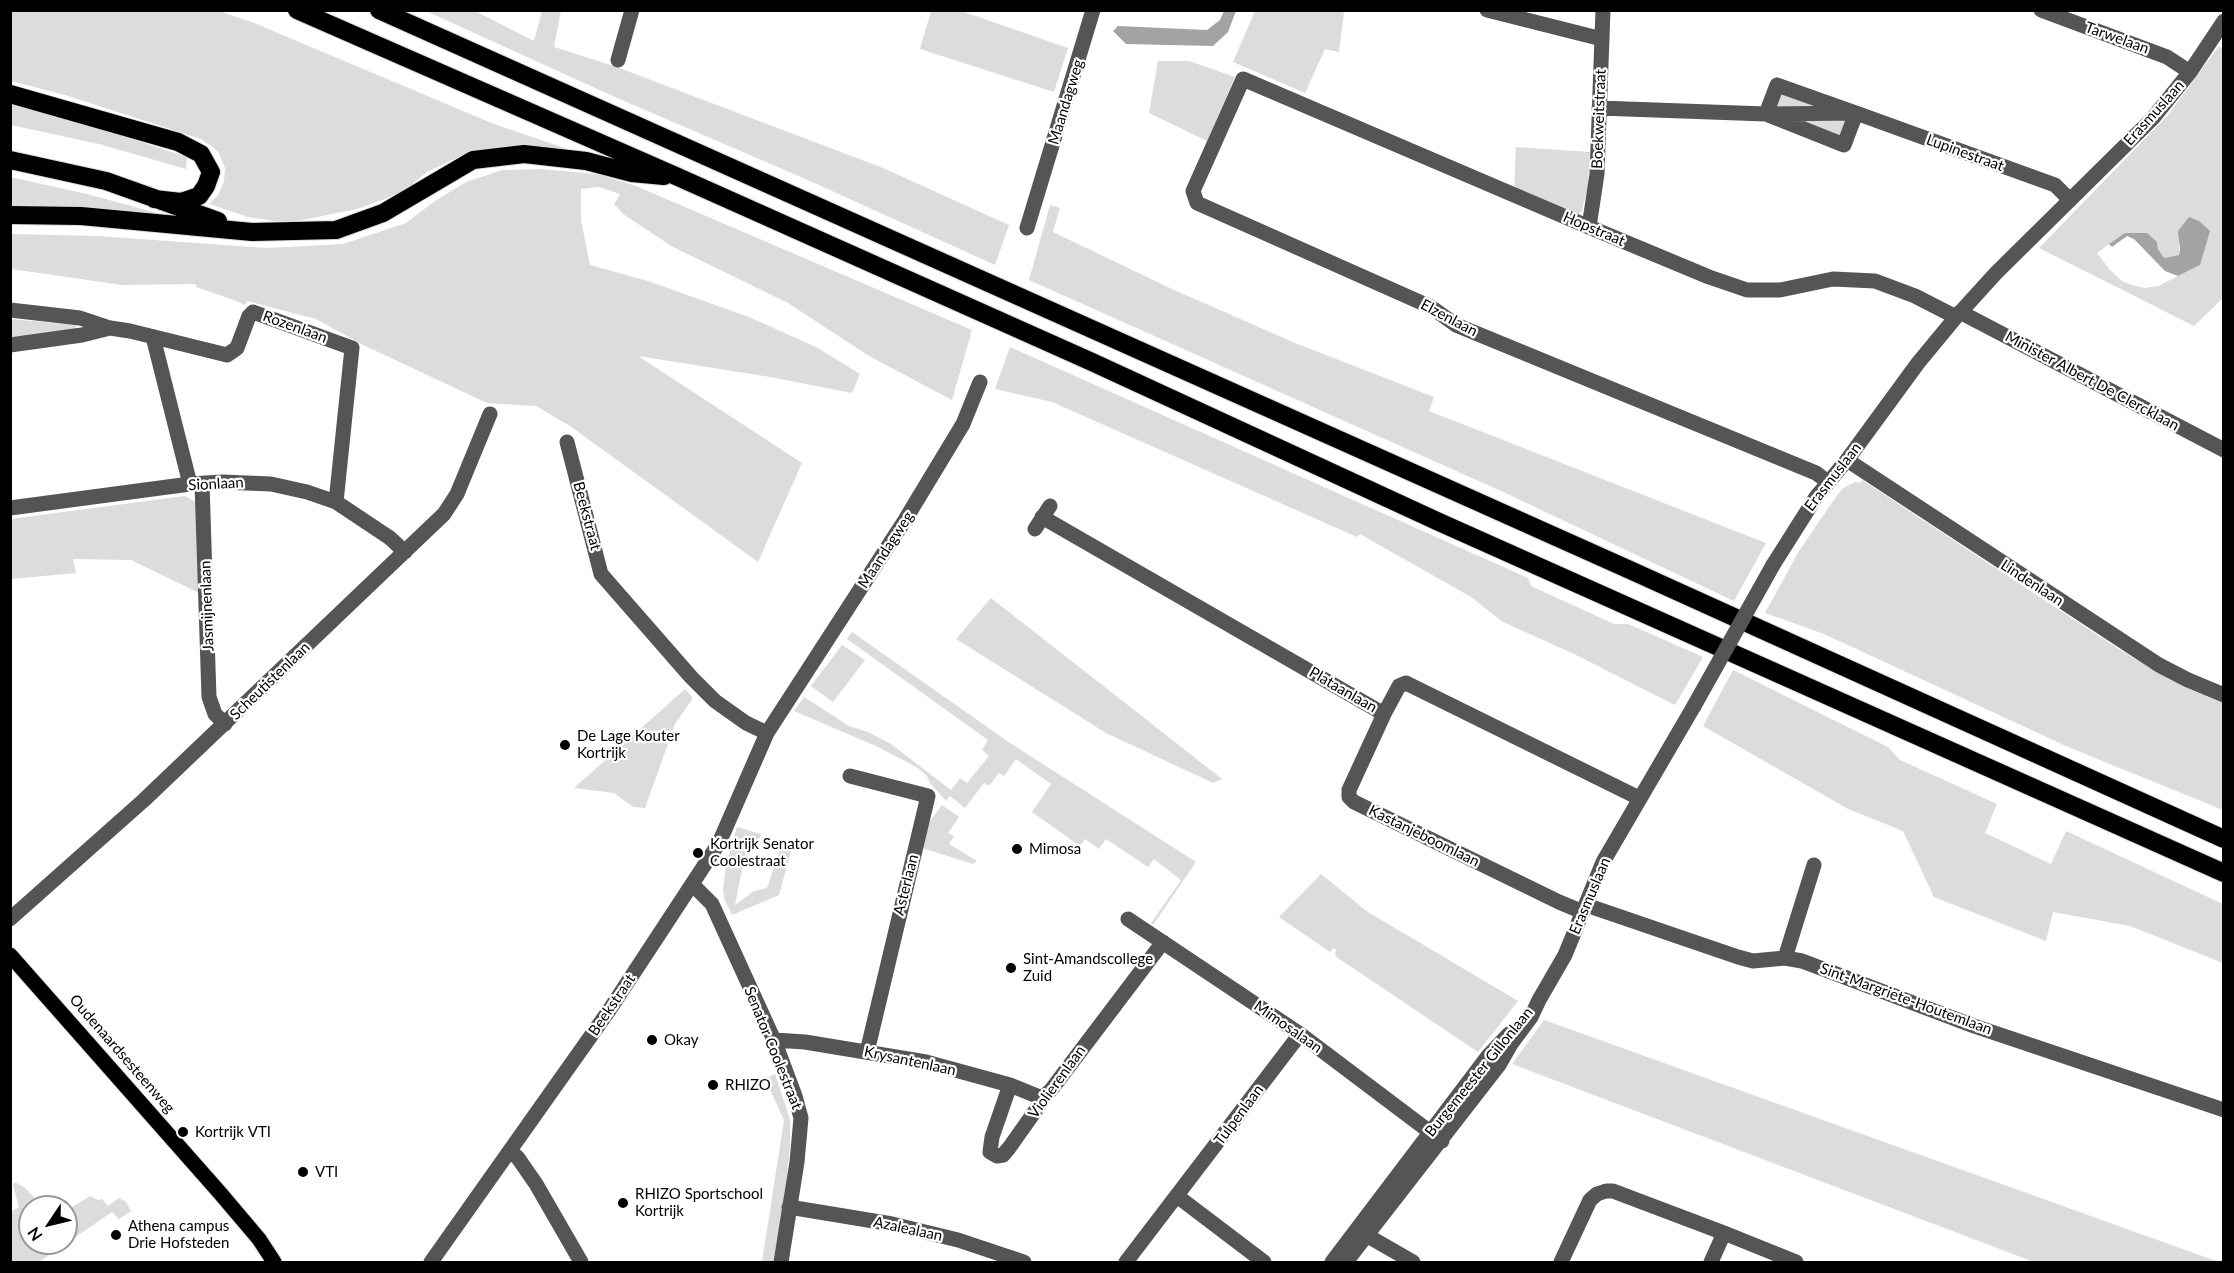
<!DOCTYPE html>
<html>
<head>
<meta charset="utf-8">
<style>
  body { margin:0 }
  #map { position:relative; width:2234px; height:1273px; overflow:hidden; background:#fff; font-family:Lato,sans-serif }
  canvas { display:block }
  .frame { position:absolute; inset:0; border:12px solid #000; pointer-events:none }
  .north { position:absolute; left:18px; top:1195px; width:60px; height:60px; box-sizing:border-box; background:#fff; border:2px solid #999; border-radius:50%; rotate:235deg; font-size:16px; font-weight:700; line-height:24px; text-align:center; color:#000 }
  .north::after { content:''; display:block; margin:auto; width:21px; height:27px; background:#000; clip-path:polygon(50% 0,100% 100%,50% 72%,0 100%) }
</style>
</head>
<body>
<div id="map">
<canvas width="2234" height="1273"></canvas>
<div class="frame"></div>
<div class="north">N</div>
</div>
<script>
const c = document.querySelector('canvas').getContext('2d');
c.lineJoin = 'round';
function fillPath(path, color) { c.fillStyle = color; c.fill(path, 'evenodd'); }
const poly = rows => new Path2D(rows.map(r => 'M' + r).join(''));
function trace(path, color, width, dash) { c.strokeStyle = color; c.lineWidth = width; c.lineCap = dash ? 'butt' : 'round'; c.setLineDash(dash || []); c.stroke(path); }
function write(font, color, halo, rows, align = 'center') {
  c.font = font + ' Lato,sans-serif'; c.lineWidth = 4.5; c.setLineDash([]); c.textBaseline = 'middle'; c.strokeStyle = halo; c.fillStyle = color; for (const [text, x, y, turn = 0] of rows) {
    c.save(); c.translate(x, y); c.rotate((+turn || 0) * Math.PI / 180); c.textAlign = isNaN(turn) ? turn : align; if (halo) c.strokeText(text, 0, 0); c.fillText(text, 0, 0); c.restore();
  }
}
fillPath(poly([
  [1337,10,1344,13,1339,52,1325,49,1305,93,1233,62,1255,11],
  [10,11,219,11,254,23,494,124,576,152,491,149,461,156,427,172,405,190,385,199,357,209,297,221,274,221,248,217,209,204,218,195,224,182,225,168,218,151,201,139,65,95,11,81],
  [426,11,475,11,534,41,542,11,561,11,554,47,614,66,883,168,1009,225,995,265,810,181,606,93],
  [931,11,961,11,1068,48,1054,92,920,49],
  [2219,46,2223,49,2223,298,2194,326,2039,248,2168,115],
  [2125,233,2157,242,2158,249,2164,258,2179,255,2179,241,2200,265,2158,286,2145,288,2132,285,2122,281,2110,270,2097,253],
  [1158,61,1189,61,1235,77,1207,141,1149,113],
  [1779,91,1813,104,1813,106,1777,107],
  [10,104,117,134,187,157,186,169,99,144,11,125],
  [1842,120,1846,121,1839,138,1802,121],
  [1516,147,1590,152,1588,185,1582,211,1578,214,1570,212,1514,189],
  [541,169,597,174,636,186,972,330,952,400,869,356,788,303,673,247,623,214,614,204,620,194,599,187,581,189,581,220,590,265,648,281,749,317,816,347,860,374,852,393,770,377,638,356,802,463,758,562,570,426,536,406,487,403,361,344,316,319,247,301,245,305,234,300,196,287,196,284,122,285,11,269,11,234,98,236,267,248,343,244,406,223,435,201,466,182,502,170],
  [10,177,87,194,157,213,11,211],
  [1050,205,1060,208,1053,232,1172,289,1295,343,1434,397,1429,411,1766,543,1734,601,1501,491,1029,280],
  [10,319,76,325,76,330,11,339],
  [1010,347,1528,578,1531,586,1614,624,1628,624,1703,657,1675,705,1574,654,1503,622,1471,597,1360,534,1357,537,1052,402,995,389],
  [1862,480,2117,648,2164,676,2196,692,2223,703,2223,810,2068,747,1824,634,1765,613,1799,551,1833,501,1843,488,1855,482,1861,483],
  [185,496,194,501,198,510,199,593,131,560,73,559,76,573,11,579,10,519],
  [991,598,1138,713,1222,779,1213,783,1106,733,956,639],
  [852,632,1010,743,1196,862,1153,925,1151,923,1181,880,1154,859,1148,867,1106,839,1099,849,1085,839,1080,846,1032,812,1051,784,1016,759,1004,776,999,773,989,786,984,783,965,808,950,796,946,801,930,783,927,776,918,768,876,746,794,711,804,697,849,726,868,732,891,744,951,790,960,778,967,783,989,756,982,750,988,740,847,639],
  [842,645,865,660,833,702,811,686],
  [1733,670,1888,747,1900,760,1997,804,1985,833,2051,864,2066,831,2223,904,2223,963,2130,926,2053,912,2046,941,1934,897,1903,831,1848,809,1703,726],
  [685,689,693,698,675,724,645,808,633,807,614,793,574,788],
  [942,805,959,817,948,833,954,836,949,844,977,861,973,864,922,848,927,825],
  [737,827,761,834,757,845,747,844,735,905,754,891,767,888,783,840,793,844,779,895,732,915,724,898,723,889,726,865],
  [1321,874,1368,912,1518,1001,1478,1052,1335,956,1336,949,1333,948,1330,952,1279,917],
  [1544,1020,2219,1262,2034,1262,1512,1064],
  [775,1074,790,1119,790,1148,784,1201,773,1262,762,1262,784,1120,765,1079],
  [15,1182,24,1187,44,1207,30,1207,30,1243,66,1243,66,1211,90,1196,98,1200,102,1199,108,1206,119,1198,126,1202,131,1211,119,1219,112,1212,39,1262,11,1262,11,1212,19,1207,13,1185]
]), '#dcdcdc');
fillPath(poly([
  [1224,11,1236,11,1228,32,1213,46,1126,44,1113,31,1118,26,1207,30,1220,20],
  [2189,217,2199,221,2210,231,2200,265,2178,276,2165,271,2134,239,2127,236,2112,247,2109,244,2125,233,2147,233,2157,242,2158,249,2164,258,2179,255,2180,249,2178,231]
]), '#a3a3a3');
const major = poly([
  [10,955,220,1193,259,1239,274,1262]
]);
const highway = poly([
  [297,10,678,177,1092,362,1439,522,2224,873],
  [379,10,1630,570,2224,839],
  [10,94,178,142,201,154,211,172,206,186,199,196,181,202,154,199],
  [10,160,106,181,218,221],
  [10,215,81,216,252,232,336,230,383,213,473,160,524,154,586,161,632,173,664,176]
]);
trace(major, '#dbdbdb', 17);
trace(highway, '#dbdbdb', 20);
trace(poly([
  [1487,10,1602,39],
  [2041,10,2167,57,2190,72],
  [618,60,632,10],
  [1777,85,1856,113,1844,145,1766,114,1777,85],
  [1599,108,1766,114,1856,113,2055,185,2070,200],
  [1589,227,1597,174,1603,10],
  [1027,228,1093,10],
  [10,310,80,318,110,328,130,331,227,355,237,348,249,316,253,312,352,348,336,502],
  [1960,312,2224,450],
  [153,337,190,484],
  [10,345,82,335,110,328],
  [567,442,601,574,691,677,715,701,746,723,767,733],
  [1847,460,2159,665,2188,680,2224,695],
  [1828,482,1816,473,1456,325,1431,307,1197,203,1193,191,1243,79,1589,227,1709,277,1747,290,1780,290,1833,279,1875,281,1915,296,1956,317],
  [202,484,209,697,215,714,225,724],
  [10,508,190,484,222,482,271,484,307,492,336,502,390,538,405,552],
  [1042,517,1384,714,1399,686,1406,683,1639,798],
  [1035,529,1050,506],
  [1773,565,1816,497,1847,460,1918,363,1956,317,1996,273,2153,118,2190,72,2224,21],
  [1384,714,1349,790,1349,797,1354,802,1559,902,1583,912],
  [850,776,928,796,867,1052],
  [692,884,712,904,774,1040,795,1096,801,1118,797,1162,781,1262],
  [1586,905,1738,957,1753,961,1785,958,1802,961,1974,1026,2224,1110],
  [10,919,144,800,444,514,457,494,490,414],
  [1128,919,1300,1034,1442,1141],
  [1785,958,1814,865],
  [774,1040,805,1042,926,1062,1010,1085,1042,1098],
  [1010,1085,992,1137,990,1152,997,1156,1003,1155,1009,1148,1038,1107,1042,1098,1051,1090,1163,942],
  [510,1151,518,1158,536,1184,581,1262],
  [1177,1196,1264,1262],
  [789,1207,892,1224,958,1240,1024,1262],
  [1359,1231,1413,1262],
  [431,1262,610,1009,719,843,767,733,905,520,963,424,980,382],
  [1126,1262,1300,1034],
  [1332,1262,1488,1056,1509,1034],
  [1346,1262,1499,1065,1511,1044,1531,1017,1539,1000,1565,955,1603,862,1694,706],
  [1561,1262,1590,1200,1597,1194,1606,1191,1613,1191,1724,1233,1796,1262],
  [1711,1262,1724,1233]
]), '#555', 15);
trace(major, '#000', 15);
trace(highway, '#000', 18);
trace(poly([
  [1694,706,1773,565]
]), '#555', 15);
for (const [x, y, r, color] of [
  [565,745,6,"#000"],
  [1017,849,6,"#000"],
  [698,853,6,"#000"],
  [1011,968,6,"#000"],
  [652,1040,6,"#000"],
  [713,1085,6,"#000"],
  [183,1132,6,"#000"],
  [303,1172,6,"#000"],
  [623,1203,6,"#000"],
  [116,1235,6,"#000"]
]) { const dot = new Path2D(); dot.arc(x, y, r, 0, 2 * Math.PI); c.fillStyle = color; c.fill(dot); trace(dot, '#fff', 2); }
write('15px', '#000', '#fff', [
  ["Tarwelaan",2117,38,20],
  ["Maandagweg",1066,102,-73],
  ["Erasmuslaan",2154,113,-48],
  ["Boekweitstraat",1599,119,-88],
  ["Lupinestraat",1965,153,20],
  ["Hopstraat",1594,229,23],
  ["Elzenlaan",1449,318,28],
  ["Rozenlaan",295,327,20],
  ["Minister Albert De Clercklaan",2092,381,28],
  ["Erasmuslaan",1833,477,-52],
  ["Sionlaan",216,484,-3],
  ["Beekstraat",587,516,75],
  ["Maandagweg",886,550,-57],
  ["Lindenlaan",2032,583,33],
  ["Jasmijnenlaan",207,606,-92],
  ["Scheutistenlaan",270,681,-44],
  ["Plataanlaan",1343,690,30],
  ["Kastanjeboomlaan",1424,836,26],
  ["Asterlaan",906,885,-76],
  ["Erasmuslaan",1590,896,-67],
  ["Sint-Margriete-Houtemlaan",1906,999,20],
  ["Beekstraat",612,1005,-56],
  ["Mimosalaan",1288,1027,35],
  ["Senator Coolestraat",773,1048,68],
  ["Oudenaardsesteenweg",122,1054,49],
  ["Krysantenlaan",910,1061,12],
  ["Burgemeester Gillonlaan",1479,1072,-51],
  ["Violierenlaan",1057,1082,-54],
  ["Tulpenlaan",1239,1115,-53],
  ["Azalealaan",908,1229,12]
]);
write('15px', '#000', '#fff', [
  ["De Lage Kouter",577,736],
  ["Kortrijk",577,753],
  ["Kortrijk Senator",710,844],
  ["Coolestraat",710,861],
  ["Mimosa",1029,849],
  ["Sint-Amandscollege",1023,959],
  ["Zuid",1023,976],
  ["Okay",664,1040],
  ["RHIZO",725,1085],
  ["Kortrijk VTI",195,1132],
  ["VTI",315,1172],
  ["RHIZO Sportschool",635,1194],
  ["Kortrijk",635,1211],
  ["Athena campus",128,1226],
  ["Drie Hofsteden",128,1243]
], 'left');
</script>
</body>
</html>
